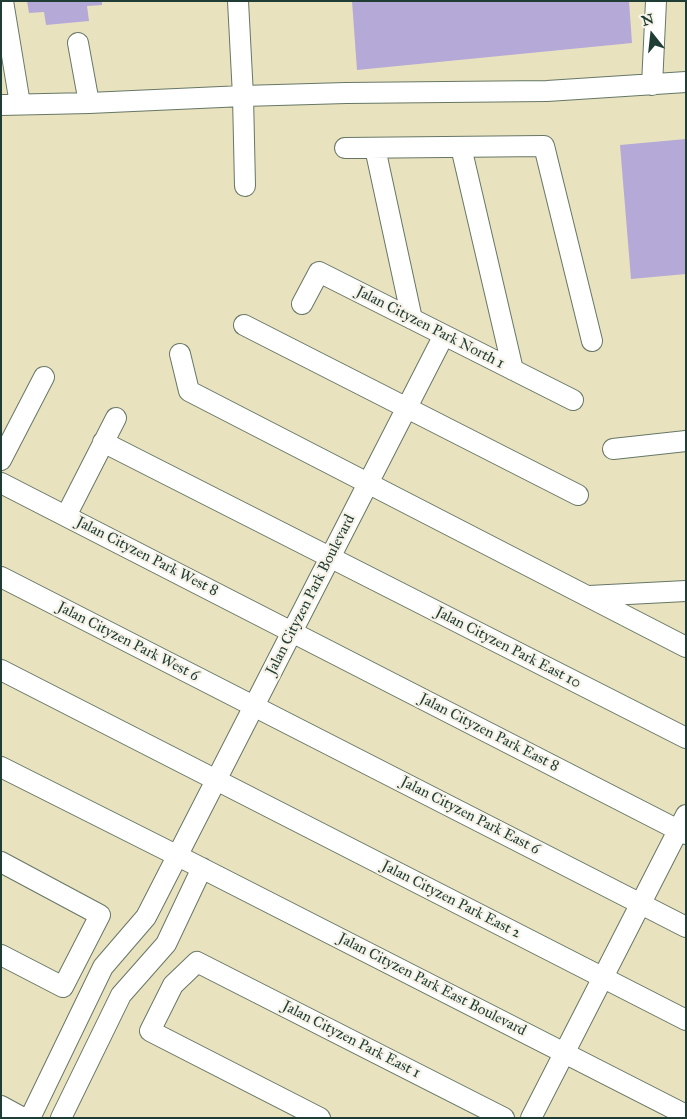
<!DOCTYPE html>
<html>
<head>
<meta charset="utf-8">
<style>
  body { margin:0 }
  #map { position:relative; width:687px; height:1119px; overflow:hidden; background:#e9e2bf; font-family:"IM FELL Great Primer",serif }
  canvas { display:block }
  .frame { position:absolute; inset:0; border:2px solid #1f3d34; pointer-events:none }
  .north { position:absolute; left:627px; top:10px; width:50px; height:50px; -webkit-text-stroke:4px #f7f3e8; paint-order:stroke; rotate:344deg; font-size:14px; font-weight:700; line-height:20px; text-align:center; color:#1f3d34 }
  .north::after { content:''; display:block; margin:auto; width:18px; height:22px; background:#1f3d34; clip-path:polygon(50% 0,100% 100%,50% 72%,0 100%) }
</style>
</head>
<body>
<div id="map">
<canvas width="687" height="1119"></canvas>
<div class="frame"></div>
<div class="north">N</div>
</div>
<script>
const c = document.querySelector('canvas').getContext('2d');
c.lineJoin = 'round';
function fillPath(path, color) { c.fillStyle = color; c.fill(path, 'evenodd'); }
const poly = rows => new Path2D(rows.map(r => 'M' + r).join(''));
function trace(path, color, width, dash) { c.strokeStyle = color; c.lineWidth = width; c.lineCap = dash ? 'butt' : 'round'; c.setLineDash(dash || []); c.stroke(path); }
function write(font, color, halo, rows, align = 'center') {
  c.font = font + ' "IM FELL Great Primer",serif'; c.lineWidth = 4.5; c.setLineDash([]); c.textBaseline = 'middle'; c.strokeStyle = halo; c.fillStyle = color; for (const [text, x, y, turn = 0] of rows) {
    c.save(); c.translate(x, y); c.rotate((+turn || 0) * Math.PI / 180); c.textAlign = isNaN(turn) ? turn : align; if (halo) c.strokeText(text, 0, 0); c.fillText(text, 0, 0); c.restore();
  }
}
fillPath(poly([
  [27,1,102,1,102,5,87,6,89,21,46,25,44,12,29,13],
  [352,1,629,1,632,43,357,70],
  [686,139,686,274,631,279,620,145]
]), '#b5a9d7');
const minor = poly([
  [3,1,20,104],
  [238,1,243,96,245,186],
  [78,43,89,103],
  [652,85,656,1],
  [1,105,89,103,243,96,346,93,547,91,686,82],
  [461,147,513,370],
  [345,148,544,146,592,341],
  [375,148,412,319],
  [302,304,319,272,573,400],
  [244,325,578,495],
  [180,354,189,391,686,647],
  [103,442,686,738],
  [613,449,686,441],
  [1,460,44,377],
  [1,483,686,834],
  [66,516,116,418],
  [1,577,686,927],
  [589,596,686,591],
  [1,670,686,1020],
  [1,767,178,856,686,1115],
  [1,862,100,915,63,987,1,955],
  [1,1106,23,1118],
  [30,1118,103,967,146,917,444,335],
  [61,1118,121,995,166,944,202,868],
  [320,1118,150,1031,173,985,197,962,504,1118],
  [531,1118,686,815]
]);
trace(minor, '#667765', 22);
trace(minor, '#fff', 20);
write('15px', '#1f3d34', '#f7f3e8', [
  ["Jalan Cityzen Park North 1",430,328,27],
  ["Jalan Cityzen Park West 8",147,557,27],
  ["Jalan Cityzen Park Boulevard",311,595,-63],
  ["Jalan Cityzen Park West 6",128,642,27],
  ["Jalan Cityzen Park East 10",508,648,27],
  ["Jalan Cityzen Park East 8",489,733,27],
  ["Jalan Cityzen Park East 6",470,816,27],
  ["Jalan Cityzen Park East 2",451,900,27],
  ["Jalan Cityzen Park East Boulevard",432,985,27],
  ["Jalan Cityzen Park East 1",351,1040,27]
]);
</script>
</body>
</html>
